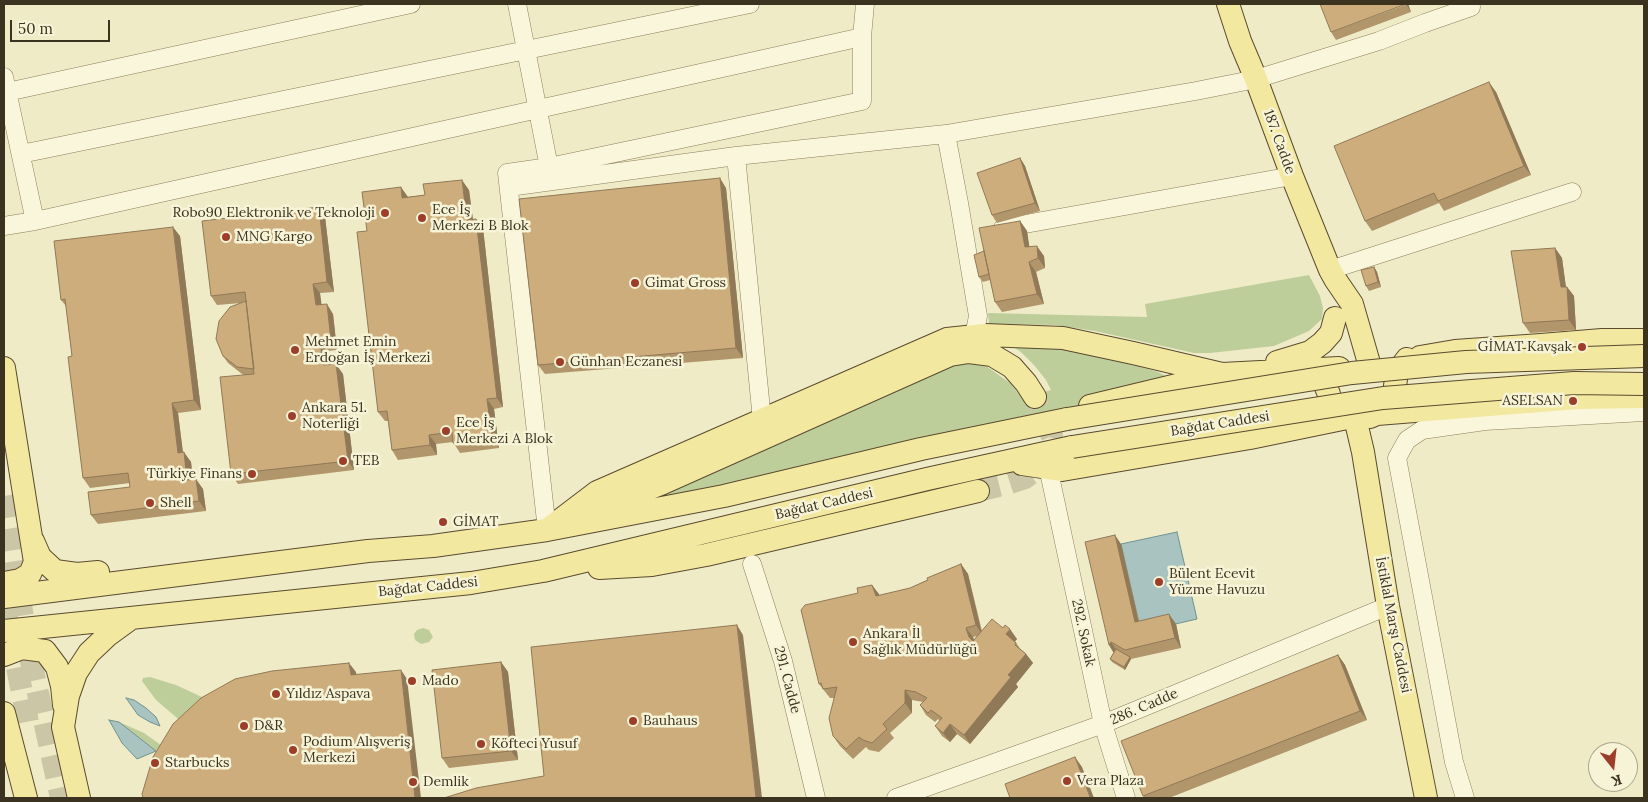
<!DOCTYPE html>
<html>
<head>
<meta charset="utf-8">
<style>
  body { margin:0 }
  #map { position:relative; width:1648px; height:802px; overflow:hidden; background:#efebc7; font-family:Lora,serif }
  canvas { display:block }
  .frame { position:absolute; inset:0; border:5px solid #3c3220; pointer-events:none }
  .north { position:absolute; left:1588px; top:742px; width:50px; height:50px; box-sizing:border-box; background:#f6f3d7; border:1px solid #aca68e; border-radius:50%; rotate:164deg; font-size:14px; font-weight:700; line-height:20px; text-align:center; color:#3c3220 }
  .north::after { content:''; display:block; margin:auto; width:18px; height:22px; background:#9c3e2a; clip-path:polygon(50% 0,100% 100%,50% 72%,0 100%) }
  .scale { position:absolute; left:10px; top:20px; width:100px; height:22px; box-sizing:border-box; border:2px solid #3c3220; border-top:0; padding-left:6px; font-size:15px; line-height:18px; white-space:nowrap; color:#3c3220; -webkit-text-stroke:4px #f6f3d7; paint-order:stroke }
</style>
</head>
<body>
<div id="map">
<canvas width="1648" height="802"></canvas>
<div class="frame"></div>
<div class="north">K</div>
<div class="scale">50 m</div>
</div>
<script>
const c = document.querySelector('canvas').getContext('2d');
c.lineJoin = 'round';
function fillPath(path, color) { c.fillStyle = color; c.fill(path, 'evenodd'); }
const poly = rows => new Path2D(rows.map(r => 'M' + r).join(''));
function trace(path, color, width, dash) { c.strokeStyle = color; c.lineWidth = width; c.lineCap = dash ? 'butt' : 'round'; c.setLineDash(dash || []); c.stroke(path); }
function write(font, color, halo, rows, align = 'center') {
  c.font = font + ' Lora,serif'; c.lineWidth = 5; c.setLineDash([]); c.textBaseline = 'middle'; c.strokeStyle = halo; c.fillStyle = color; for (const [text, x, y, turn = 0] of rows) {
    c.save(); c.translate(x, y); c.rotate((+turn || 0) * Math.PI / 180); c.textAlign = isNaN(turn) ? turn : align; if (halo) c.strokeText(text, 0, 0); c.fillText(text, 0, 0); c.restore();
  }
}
fillPath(poly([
  [1309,275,1320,296,1323,308,1322,319,1309,331,1274,346,1210,353,1194,353,1095,331,1055,325,989,324,988,313,1147,317,1145,304],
  [1010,345,1081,350,1158,372,1166,376,1170,380,1167,387,639,503,953,364,972,363,986,366,1010,383,1022,398,1051,390,1046,380,1034,365,1021,352],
  [423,628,429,630,433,637,429,642,421,644,415,640,414,634,417,630],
  [150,677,176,685,202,697,209,716,191,730,156,700,142,681,143,678],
  [119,722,144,733,161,745,156,751]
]), '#bece9a');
const water = poly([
  [1177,532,1197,619,1141,632,1121,544,1177,532],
  [126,698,134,700,146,708,156,717,160,726,150,722,138,715,126,698],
  [109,720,119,722,156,751,137,759,122,743,109,720]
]);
fillPath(water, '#a8c3c0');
trace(water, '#6e9290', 1);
trace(poly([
  [978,491,1007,484,1025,478,1038,468,1049,452,1052,436,1035,397],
  [4,496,27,643,61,798],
  [4,603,30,732]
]), '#cbc6a6', 22, [22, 11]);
const minor = poly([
  [517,4,549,167,507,173,547,530],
  [4,77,35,221],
  [7,92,411,4],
  [21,154,750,4],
  [549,167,862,101,862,37,865,4],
  [509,187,736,156],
  [4,226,35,221,862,37],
  [1003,228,1292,176],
  [1330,270,1572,192],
  [974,336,978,316,959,203,946,134,1196,91,1256,79,1379,41,1425,23,1471,7],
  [762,420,736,156,946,134],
  [1048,467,1103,724,1126,798],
  [752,564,783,661,816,798],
  [896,798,1103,724,1388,606],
  [1465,798,1454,762,1397,458,1407,440,1422,430,1485,421,1644,412]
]);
const major = poly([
  [1228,4,1240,41,1256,79,1292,176,1330,270,1335,279,1352,304,1369,363],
  [1420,357,1455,351,1541,345,1602,340,1644,340],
  [1407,359,1397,372,1395,386,1401,400,1412,410],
  [1277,362,1310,352,1322,343,1331,333,1335,318],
  [4,368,35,562,30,574,20,580,4,583],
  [1314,368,1320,374,1329,394,1327,409,1321,423],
  [1090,406,1219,375],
  [1355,418,1363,452,1388,606,1426,798],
  [1022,464,1062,470,1250,438,1352,417,1370,417,1377,414,1577,398,1644,397],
  [595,510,663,483,950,355,969,352,992,355,1012,367,1026,383,1035,397],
  [547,530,597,492,947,339,985,335,1063,338,1133,353,1222,374,1339,368],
  [33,541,40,557,55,571,77,574,98,572],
  [599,568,652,565,706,555,978,491],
  [4,597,368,551,433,546,547,530,724,496,921,449,1067,419],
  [4,631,471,583,543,571,927,479,1072,447],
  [4,655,22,648,45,651,57,667,62,686,64,705],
  [4,713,26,798],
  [79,798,63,727,68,696,76,673,89,653,108,635,130,619]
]);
trace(minor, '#8c7e5c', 19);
trace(major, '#5a4b30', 24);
trace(minor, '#faf6db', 18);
trace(major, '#f2e89f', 22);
const majorBridge = poly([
  [1067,419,1352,373,1466,362,1644,356],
  [1072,447,1383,398,1574,383,1644,384]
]);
trace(majorBridge, '#5a4b30', 24, []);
trace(majorBridge, '#f2e89f', 22);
fillPath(poly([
  [1408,4,1411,12,1336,40,1331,32],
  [1496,92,1531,175,1444,211,1439,203,1372,231,1365,221],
  [1020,158,1025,166,1040,211,997,223,992,215],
  [726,188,743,358,545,374,538,365],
  [469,190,473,219,483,228,503,407,494,409,499,448,460,453,453,442,436,444,437,455,398,460,392,450,388,421,385,421,378,412,367,231,408,197],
  [319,207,325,217,334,292,320,293,321,305,333,314,337,350,327,351,328,365,343,374,354,470,238,484,231,474,244,375,242,374,228,363,223,356,241,303,217,305,211,296],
  [1020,221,1027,231,1029,247,1044,256,1045,268,1036,272,1044,304,1002,312,995,302,990,280,983,282,979,277,984,251],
  [180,236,201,410,178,413,183,452,191,462,193,480,203,489,206,511,98,524,91,515,130,487,130,483,90,488,83,478,72,356,66,306,61,300],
  [1555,248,1562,258,1566,287,1567,287,1574,296,1576,330,1530,333,1523,323],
  [1374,267,1377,272,1381,287,1369,291,1366,286],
  [1121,544,1139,621,1176,624,1181,648,1131,659,1125,670,1112,662,1110,659,1114,653,1109,645],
  [961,564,968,574,982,631,1003,628,1017,639,1015,641,1021,650,1026,654,1033,663,1016,684,1018,687,970,744,957,734,950,742,942,736,935,726,940,721,938,719,935,722,926,715,920,705,923,702,912,700,912,713,890,733,894,738,879,752,869,750,866,747,853,759,840,746,833,736,834,698,830,698,819,684,858,593,872,585,879,596,910,588],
  [977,636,974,640,973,637],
  [1338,655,1345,665,1367,720,1169,798,1145,798,1143,796],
  [501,662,508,672,518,760,449,768,442,758]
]), '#b1956b');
fillPath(poly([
  [1406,4,1408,4,1411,12],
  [1489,82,1496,92,1531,175,1524,166],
  [1020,158,1025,166,1040,211,1035,203],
  [720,178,726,188,743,358,736,348],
  [462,180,469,190,474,229,467,220],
  [401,187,408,197,409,208,402,198],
  [319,207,325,217,334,292,327,282],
  [476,219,483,228,503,407,497,398],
  [1020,221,1027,231,1031,257,1025,247],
  [173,227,180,236,201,410,194,400],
  [1037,246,1044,256,1045,268,1038,258],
  [1555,248,1562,258,1567,296,1561,287],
  [1029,262,1036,272,1044,304,1037,294],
  [1374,267,1377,272,1381,287,1378,282],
  [313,284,320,293,323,315,316,305],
  [1567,287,1574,296,1576,330,1569,320],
  [327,304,333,314,337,350,331,340],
  [320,341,327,351,330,375,323,365],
  [336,364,343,374,354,470,348,461],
  [487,399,494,409,499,448,492,438],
  [172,403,178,413,184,462,178,453],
  [429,435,436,444,437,455,430,445],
  [184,452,191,462,194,490,187,480],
  [196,479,203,489,206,511,199,501],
  [1115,535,1121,544,1141,632,1135,622],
  [961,564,968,574,982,635,976,625],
  [872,585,879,594,883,606,876,596],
  [1169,614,1176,624,1181,648,1175,638],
  [737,625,743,635,762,798,756,798],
  [966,628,973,637,976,646,969,637],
  [1010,629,1017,639,1013,644,1006,634],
  [1111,642,1117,651,1115,655,1109,645],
  [1026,654,1033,663,1016,684,1018,687,970,744,964,735,1008,675],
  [1338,655,1345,665,1367,720,1360,711],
  [1130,657,1131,659,1125,670,1124,667],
  [501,662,508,672,518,760,511,751],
  [349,663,356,672,358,685,351,675],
  [401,670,407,679,421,798,415,798],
  [905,690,912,700,912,713,905,703],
  [950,724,957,734,950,742,943,733],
  [1075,757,1082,767,1094,798,1091,798,1090,797]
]), '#907957');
const building = poly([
  [1320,4,1406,4,1331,32,1320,4],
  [1489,82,1524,166,1438,201,1434,193,1365,221,1334,146,1489,82],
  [1020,158,1035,203,992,215,977,173,1020,158],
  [720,178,736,348,538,365,519,199,720,178],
  [462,180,467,220,476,219,497,398,487,399,492,438,453,443,452,432,429,435,430,445,392,450,387,411,378,412,357,232,367,231,362,192,401,187,402,198,425,195,423,184,462,180],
  [319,207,327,282,313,284,316,305,327,304,331,340,320,341,323,365,336,364,348,461,231,474,220,377,254,374,245,292,211,296,202,221,319,207],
  [1020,221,1025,247,1037,246,1038,258,1029,262,1037,294,995,302,979,228,1020,221],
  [173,227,194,400,172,403,178,453,184,452,187,480,196,479,199,501,91,515,88,492,130,487,128,473,83,478,68,357,72,356,65,299,61,300,54,241,173,227],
  [1555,248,1561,287,1567,287,1569,320,1523,323,1511,251,1555,248],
  [984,251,989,274,979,277,974,255,984,251],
  [1374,267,1378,282,1366,286,1361,270,1374,267],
  [246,301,254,369,237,367,223,356,216,339,219,321,230,307,246,301],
  [1115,535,1135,622,1169,614,1175,638,1125,650,1111,642,1109,645,1085,542,1115,535],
  [961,564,976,625,966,628,969,637,973,641,992,619,1003,628,1005,625,1010,629,1006,634,1016,643,1015,645,1026,654,1008,675,1011,677,964,735,950,724,943,733,935,726,942,718,931,710,928,713,920,705,927,698,916,692,905,690,905,703,883,724,887,729,872,743,863,740,859,737,846,749,833,736,829,718,837,687,823,689,821,683,819,684,801,610,805,605,858,593,857,588,872,585,876,596,910,588,928,580,927,578,961,564],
  [737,625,756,798,444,798,476,788,544,776,531,647,737,625],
  [1116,649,1130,657,1124,667,1110,659,1116,649],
  [1338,655,1360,711,1143,796,1121,741,1338,655],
  [501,662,511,751,442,758,432,670,501,662],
  [349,663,351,675,401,670,415,798,143,798,142,794,153,757,173,724,201,698,235,679,272,671,349,663],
  [1075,757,1090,797,1088,798,1010,798,1005,784,1075,757]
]);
fillPath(building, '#cead7c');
trace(building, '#907957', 1);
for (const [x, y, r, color] of [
  [385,213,5,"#9c3e2a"],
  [422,218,5,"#9c3e2a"],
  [226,237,5,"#9c3e2a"],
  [635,283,5,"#9c3e2a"],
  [1582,347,5,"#9c3e2a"],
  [295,350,5,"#9c3e2a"],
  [560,362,5,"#9c3e2a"],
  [1573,401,5,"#9c3e2a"],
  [292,416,5,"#9c3e2a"],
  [446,431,5,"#9c3e2a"],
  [343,461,5,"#9c3e2a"],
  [252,474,5,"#9c3e2a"],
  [150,503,5,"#9c3e2a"],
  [443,522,5,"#9c3e2a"],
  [1159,582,5,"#9c3e2a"],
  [853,642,5,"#9c3e2a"],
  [412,681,5,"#9c3e2a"],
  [276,694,5,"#9c3e2a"],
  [633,721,5,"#9c3e2a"],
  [244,726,5,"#9c3e2a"],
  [481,744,5,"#9c3e2a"],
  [293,750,5,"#9c3e2a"],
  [155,763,5,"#9c3e2a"],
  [1067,781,5,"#9c3e2a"],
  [413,782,5,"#9c3e2a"]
]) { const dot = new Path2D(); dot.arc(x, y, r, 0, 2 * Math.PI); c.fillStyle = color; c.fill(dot); trace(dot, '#f6f3d7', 2); }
write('14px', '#3c3220', '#f6f3d7', [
  ["187. Cadde",1279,142,70],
  ["Bağdat Caddesi",1220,424,-9],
  ["Bağdat Caddesi",824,504,-13],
  ["Bağdat Caddesi",428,587,-6],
  ["İstiklal Marşı Caddesi",1393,625,79],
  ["292. Sokak",1083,633,78],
  ["291. Cadde",787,680,75],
  ["286. Cadde",1144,707,-23]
]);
write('14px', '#3c3220', '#f6f3d7', [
  ["Ece İş",432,210],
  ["Merkezi B Blok",432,226],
  ["Robo90 Elektronik ve Teknoloji",375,213,"right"],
  ["MNG Kargo",236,237],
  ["Gimat Gross",645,283],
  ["Mehmet Emin",305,342],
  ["Erdoğan İş Merkezi",305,358],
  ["GİMAT Kavşak",1572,347,"right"],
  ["Günhan Eczanesi",570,362],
  ["ASELSAN",1563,401,"right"],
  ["Ankara 51.",302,408],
  ["Noterliği",302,424],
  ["Ece İş",456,423],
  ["Merkezi A Blok",456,439],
  ["TEB",353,461],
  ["Türkiye Finans",242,474,"right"],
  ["Shell",160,503],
  ["GİMAT",453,522],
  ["Bülent Ecevit",1169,574],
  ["Yüzme Havuzu",1169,590],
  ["Ankara İl",863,634],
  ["Sağlık Müdürlüğü",863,650],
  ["Mado",422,681],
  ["Yıldız Aspava",286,694],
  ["Bauhaus",643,721],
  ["D&R",254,726],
  ["Podium Alışveriş",303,742],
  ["Merkezi",303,758],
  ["Köfteci Yusuf",491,744],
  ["Starbucks",165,763],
  ["Vera Plaza",1077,781],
  ["Demlik",423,782]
], 'left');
</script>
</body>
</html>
